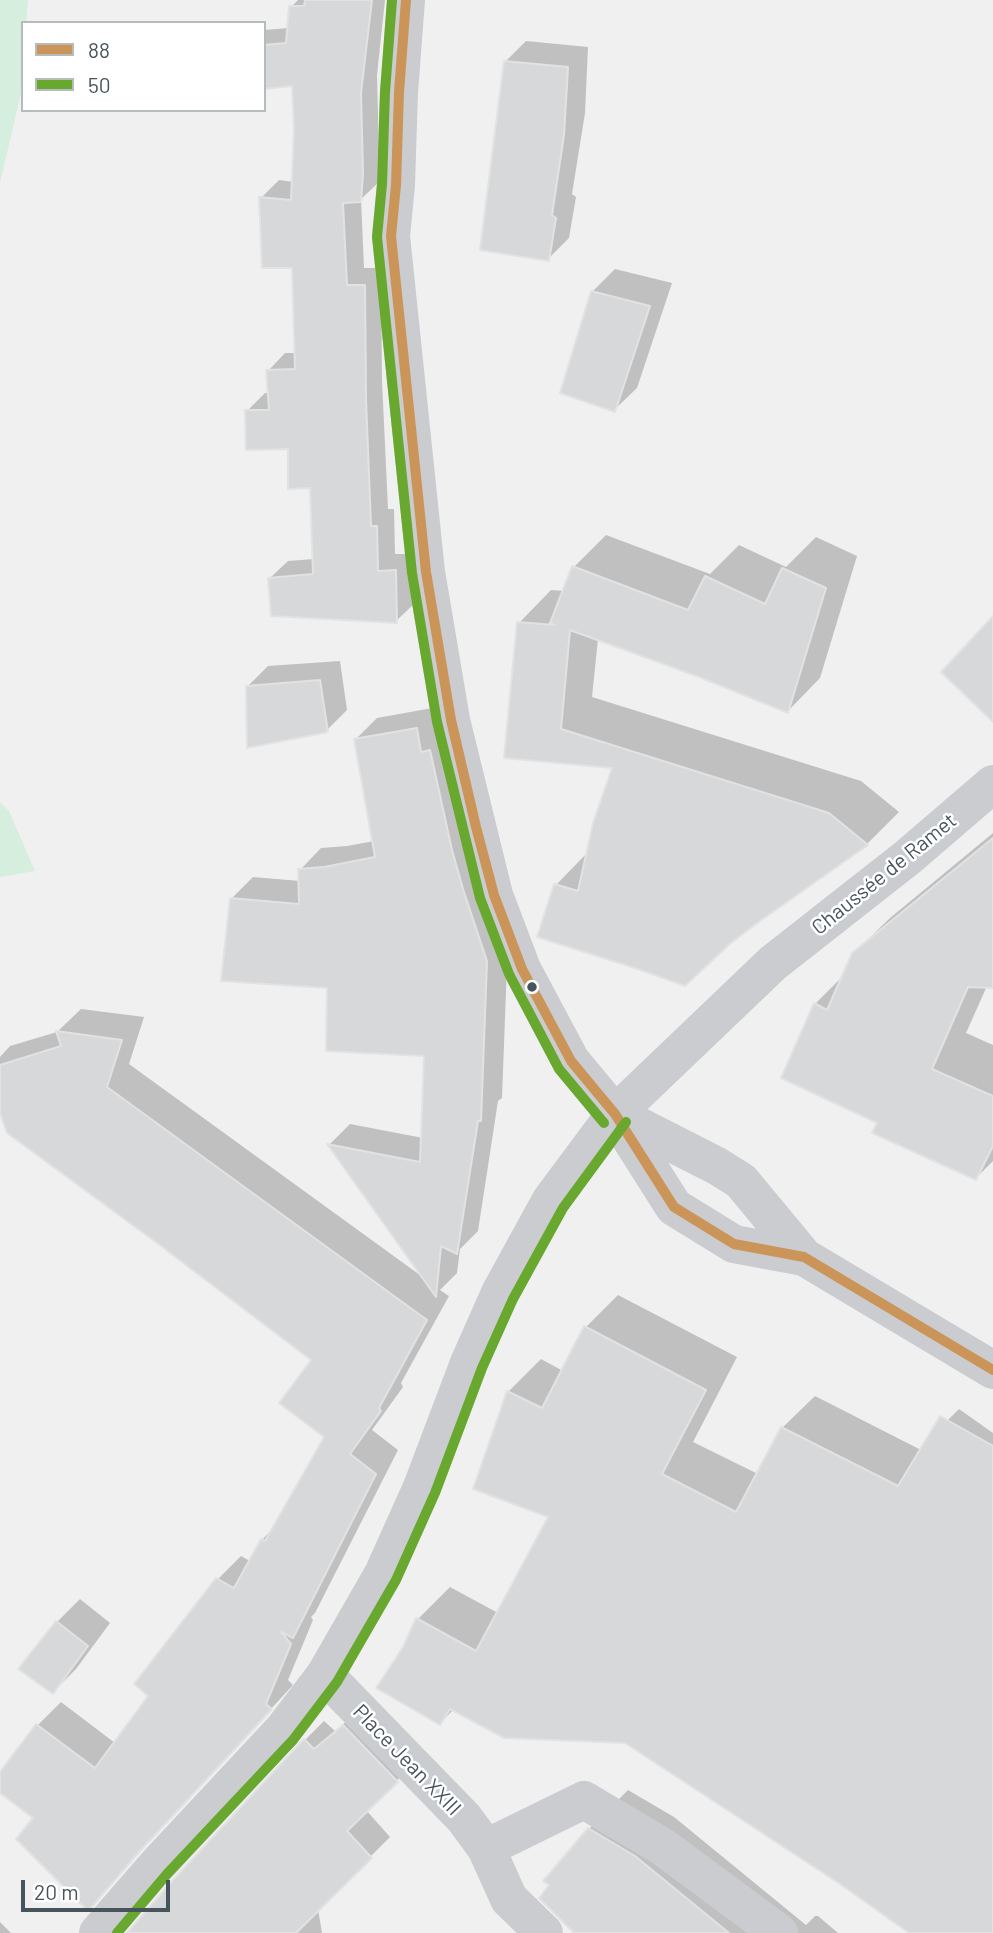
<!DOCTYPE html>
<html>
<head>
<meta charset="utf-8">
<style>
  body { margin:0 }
  #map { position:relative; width:993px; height:1933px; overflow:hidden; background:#f1f0f0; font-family:Barlow,sans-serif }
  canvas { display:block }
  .legend { position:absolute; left:21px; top:21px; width:245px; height:91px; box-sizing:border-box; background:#fff; border:2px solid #b6bbbe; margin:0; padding:9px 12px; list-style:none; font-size:21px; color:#48545c }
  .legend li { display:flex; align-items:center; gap:14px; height:35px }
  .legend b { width:35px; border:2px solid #b6bbbe }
  .scale { position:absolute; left:21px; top:1880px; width:149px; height:32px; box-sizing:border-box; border:4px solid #48545c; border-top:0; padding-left:9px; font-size:21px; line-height:24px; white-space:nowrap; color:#48545c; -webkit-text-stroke:5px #fff; paint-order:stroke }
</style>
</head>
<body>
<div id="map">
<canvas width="993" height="1933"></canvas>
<ul class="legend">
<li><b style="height:9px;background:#cb955a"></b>88</li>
<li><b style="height:9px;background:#69a82f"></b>50</li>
</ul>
<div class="scale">20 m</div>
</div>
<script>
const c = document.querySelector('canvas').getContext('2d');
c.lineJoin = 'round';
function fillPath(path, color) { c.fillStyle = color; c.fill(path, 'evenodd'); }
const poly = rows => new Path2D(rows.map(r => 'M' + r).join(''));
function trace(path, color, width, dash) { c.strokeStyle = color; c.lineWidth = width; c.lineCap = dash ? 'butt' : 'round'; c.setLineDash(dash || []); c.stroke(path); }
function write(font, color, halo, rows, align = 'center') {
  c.font = font + ' Barlow,sans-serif'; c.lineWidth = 5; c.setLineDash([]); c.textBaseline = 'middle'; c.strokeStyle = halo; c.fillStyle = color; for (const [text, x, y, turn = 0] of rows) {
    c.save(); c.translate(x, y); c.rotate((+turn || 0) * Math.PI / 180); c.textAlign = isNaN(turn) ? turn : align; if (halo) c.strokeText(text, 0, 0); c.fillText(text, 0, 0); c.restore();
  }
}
fillPath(poly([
  [0,0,28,0,26,23,23,23,22,89,0,183],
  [0,802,9,811,35,871,0,877]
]), '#d6eede');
fillPath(poly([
  [298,0,385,0,377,75,379,154,378,183,361,199,364,268,381,268,382,381,388,509,394,509,395,554,413,554,414,604,396,621,270,578,288,561,314,559,311,486,289,447,247,411,265,393,269,393,268,371,285,353,296,353,293,266,261,198,279,180,294,182,296,129,294,84,264,87,264,30,289,28,291,7],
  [526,41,588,47,585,113,572,194,576,197,569,238,548,259,505,62],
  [615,269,672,283,637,388,614,410,592,292],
  [606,535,710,574,739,545,786,567,816,537,857,556,820,678,788,711,598,639,592,697,861,781,899,812,867,844,759,919,730,942,556,885,588,852,615,766,506,757,519,623,551,590,564,591,574,567],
  [340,661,347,710,327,730,248,686,268,666],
  [438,707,508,938,502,1098,498,1101,478,1231,460,1249,457,1273,440,1290,449,1296,401,1383,403,1387,372,1430,398,1450,315,1613,311,1617,313,1620,288,1680,293,1685,112,1881,35,1817,0,1791,0,1775,38,1725,61,1702,115,1743,150,1696,218,1579,241,1556,250,1561,262,1540,274,1527,326,1436,313,1360,0,1107,0,1057,10,1046,57,1032,81,1009,144,1017,129,1064,424,1278,329,1145,350,1124,423,1138,426,1055,329,986,231,899,253,877,300,881,300,870,321,848,347,846,374,841,356,739,377,718],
  [993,833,993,986,987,986,966,1033,993,1045,993,1161,976,1178,879,1122,815,1004,844,975,853,954,890,918],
  [618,1295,737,1357,693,1442,758,1474,782,1428,815,1396,921,1450,927,1441,959,1409,993,1433,993,1933,912,1933,749,1818,625,1742,454,1709,440,1723,404,1648,418,1619,450,1587,498,1613,550,1516,475,1488,509,1391,541,1359,563,1371,586,1327],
  [80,1599,110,1623,76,1669,53,1692,21,1668,57,1622],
  [364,1707,417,1761,366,1810,390,1837,318,1909,322,1933,148,1933,305,1740,324,1721,335,1731],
  [628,1790,674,1817,806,1925,815,1916,818,1916,838,1933,577,1933,589,1829],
  [0,1922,11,1933,0,1933]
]), '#0003');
const building = poly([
  [305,0,372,0,361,93,363,173,361,202,343,203,347,285,365,285,366,399,371,526,377,526,378,571,396,570,397,623,271,616,268,578,313,574,310,488,288,489,288,449,246,450,245,410,269,410,266,370,295,369,292,268,262,268,259,197,291,200,294,129,292,86,264,89,264,45,286,43,289,6,304,6,305,0],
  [504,61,568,67,564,135,552,215,556,218,549,261,480,250,504,61],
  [591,291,650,306,615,412,560,393,591,291],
  [572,566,688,610,705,576,765,604,782,568,826,588,788,713,699,677,570,630,561,729,829,813,868,845,760,921,731,943,685,986,635,968,537,937,554,884,578,891,593,823,612,768,504,758,517,622,555,625,550,623,572,566],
  [993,616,993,722,941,672,993,616],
  [320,680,328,732,247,748,246,686,320,680],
  [417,728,421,752,430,750,452,850,463,889,487,961,481,1121,478,1121,457,1254,441,1246,436,1297,327,1144,420,1162,424,1056,326,1051,327,988,221,981,230,898,299,904,298,869,324,867,375,857,354,739,417,728],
  [993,838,993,988,968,987,932,1069,993,1096,993,1146,976,1180,872,1133,877,1123,781,1078,814,1003,827,1010,852,953,993,838],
  [56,1031,122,1040,107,1087,427,1320,379,1408,381,1411,350,1454,376,1474,293,1638,281,1632,291,1644,266,1704,272,1709,140,1851,88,1911,16,1839,33,1818,0,1793,0,1772,36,1724,95,1768,148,1696,134,1684,216,1578,234,1588,261,1539,265,1541,324,1437,279,1403,311,1360,157,1243,7,1133,0,1113,0,1065,61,1046,56,1031],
  [584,1326,706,1390,662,1474,736,1512,781,1427,898,1486,940,1416,993,1446,993,1933,909,1933,840,1884,625,1743,504,1738,450,1709,440,1725,376,1688,403,1647,416,1618,476,1651,548,1517,473,1489,507,1391,542,1408,584,1326],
  [56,1621,88,1646,53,1694,18,1669,56,1621],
  [343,1725,398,1782,347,1831,372,1858,296,1933,127,1933,173,1880,304,1739,314,1749,343,1725],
  [588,1828,635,1856,729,1933,574,1933,539,1898,549,1885,543,1881,588,1828]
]);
fillPath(building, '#d7d8d9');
trace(building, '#e2e2e3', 2);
trace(poly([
  [406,0,399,92,396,185,391,236,426,572,451,720,494,895,522,969,571,1061,615,1114],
  [325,1675,464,1818,486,1848,509,1899,544,1933],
  [486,1848,584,1800,663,1847,779,1933]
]), '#cacccf', 38);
trace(poly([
  [615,1114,717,1166,741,1181,804,1257,993,1370],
  [615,1114,674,1207,734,1244,804,1257],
  [98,1933,157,1865,283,1730,325,1675,383,1574,422,1487,469,1363,500,1293,551,1200,615,1114,773,963,908,857,993,784]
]), '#cacccf', 38);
trace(poly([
  [406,0,399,92,396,185,391,236,426,572,451,720,476,827,494,895,522,969,571,1061,615,1114,674,1207,734,1244,804,1257,993,1370]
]), '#cb955a', 10);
trace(poly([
  [392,0,385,92,382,184,377,237,412,573,437,722,480,898,509,974,559,1069,604,1123],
  [117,1933,167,1874,293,1740,337,1682,396,1580,435,1493,482,1368,513,1299,563,1208,626,1122]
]), '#69a82f', 10);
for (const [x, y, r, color] of [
  [532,987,6,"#48545c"]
]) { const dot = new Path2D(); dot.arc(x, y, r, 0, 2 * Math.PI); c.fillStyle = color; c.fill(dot); trace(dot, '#fff', 2.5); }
write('21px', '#48545c', '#fff', [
  ["Chaussée de Ramet",884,874,-39],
  ["Place Jean XXIII",407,1760,46]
]);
</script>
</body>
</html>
